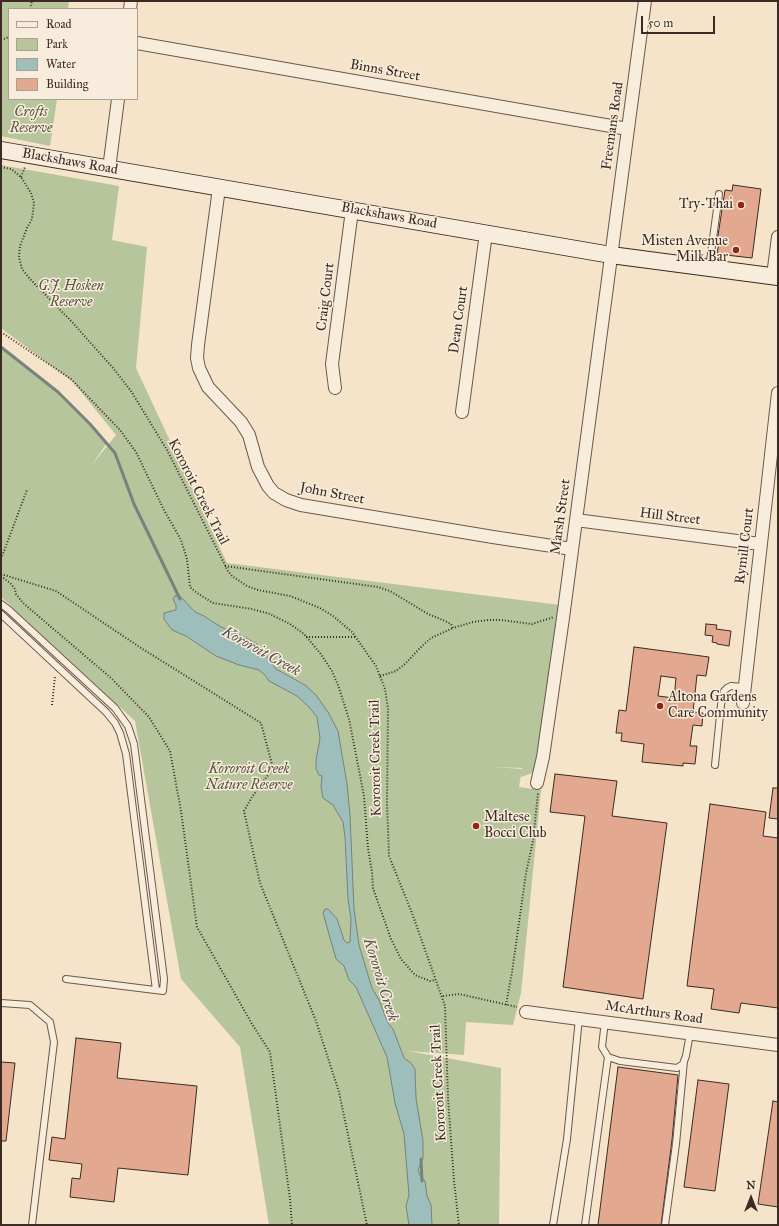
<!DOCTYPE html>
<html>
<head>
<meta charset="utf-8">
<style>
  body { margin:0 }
  #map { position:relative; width:779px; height:1226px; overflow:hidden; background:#f5e4c9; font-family:"IM FELL Great Primer",serif }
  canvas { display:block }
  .frame { position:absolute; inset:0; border:2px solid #3b2b22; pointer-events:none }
  .legend { position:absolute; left:8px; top:8px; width:130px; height:92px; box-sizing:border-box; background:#f8eddc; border:1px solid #ac9f92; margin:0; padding:5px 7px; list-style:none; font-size:12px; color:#3b2b22 }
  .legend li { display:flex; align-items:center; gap:8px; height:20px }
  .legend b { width:20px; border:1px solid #ac9f92 }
  .north { position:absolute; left:731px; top:1178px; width:40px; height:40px; -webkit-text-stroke:3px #f8eddc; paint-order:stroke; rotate:0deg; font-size:11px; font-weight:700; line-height:16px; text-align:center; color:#3b2b22 }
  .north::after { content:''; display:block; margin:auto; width:14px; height:18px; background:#3b2b22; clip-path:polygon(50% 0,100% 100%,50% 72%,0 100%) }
  .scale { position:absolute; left:641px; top:16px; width:74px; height:18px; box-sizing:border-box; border:2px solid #3b2b22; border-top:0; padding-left:5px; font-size:12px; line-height:14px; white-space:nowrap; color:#3b2b22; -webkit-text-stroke:3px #f8eddc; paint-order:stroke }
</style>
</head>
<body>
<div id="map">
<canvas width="779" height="1226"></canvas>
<div class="frame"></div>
<ul class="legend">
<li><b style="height:5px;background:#f8eddc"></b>Road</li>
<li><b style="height:11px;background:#b6c59b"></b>Park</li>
<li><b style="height:11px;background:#9dbebb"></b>Water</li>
<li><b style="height:11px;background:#e3a990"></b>Building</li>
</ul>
<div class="north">N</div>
<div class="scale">50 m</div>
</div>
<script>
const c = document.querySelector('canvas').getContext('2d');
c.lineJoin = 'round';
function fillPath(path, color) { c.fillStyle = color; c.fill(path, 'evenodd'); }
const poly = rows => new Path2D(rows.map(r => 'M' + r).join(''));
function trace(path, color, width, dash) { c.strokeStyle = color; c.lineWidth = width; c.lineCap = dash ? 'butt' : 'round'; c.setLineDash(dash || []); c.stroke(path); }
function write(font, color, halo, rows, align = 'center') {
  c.font = font + ' "IM FELL Great Primer",serif'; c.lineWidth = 3; c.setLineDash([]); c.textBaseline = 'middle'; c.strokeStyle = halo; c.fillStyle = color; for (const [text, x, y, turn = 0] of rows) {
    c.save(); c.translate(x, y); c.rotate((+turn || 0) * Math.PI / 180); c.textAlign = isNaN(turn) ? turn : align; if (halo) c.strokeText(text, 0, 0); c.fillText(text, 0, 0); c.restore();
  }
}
fillPath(poly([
  [1,1,69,1,68,9,9,9,9,99,57,99,50,146,1,136],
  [1,165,119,186,112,240,147,247,136,368,227,563,560,605,538,767,532,773,521,777,522,768,493,767,522,769,519,787,541,790,521,993,513,1025,466,1022,464,1055,408,1051,501,1068,499,1225,269,1225,240,1047,181,979,135,721,1,597,1,347,58,392,107,443,91,466,116,435,73,382,1,328]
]), '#b6c59b');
const water = poly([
  [175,596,181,597,195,612,204,616,221,627,248,639,257,644,266,655,276,669,305,685,316,695,328,712,338,731,347,784,350,815,354,909,359,945,372,988,379,1000,388,1023,393,1029,404,1058,411,1063,415,1069,416,1098,423,1141,423,1158,418,1170,420,1175,425,1181,427,1196,431,1205,432,1225,409,1225,406,1206,409,1195,404,1134,395,1103,387,1057,356,987,349,980,344,966,336,959,323,913,325,909,328,909,331,912,337,919,344,940,347,943,350,942,351,919,348,899,345,837,343,822,333,805,323,798,321,787,322,776,319,775,316,769,316,760,320,738,317,717,309,707,297,696,269,681,265,675,259,670,239,665,216,656,186,636,172,630,164,619,164,613,176,610,176,605,173,599,175,596]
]);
fillPath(water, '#9dbebb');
trace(water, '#76837e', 1);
trace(poly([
  [1,347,58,392,90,424,115,453,134,504,180,599],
  [421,1159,422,1181]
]), '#76837e', 3);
const building = poly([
  [733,185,761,189,752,258,717,254,719,242,717,242,725,190,732,191,733,185],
  [706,624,717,625,716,629,731,631,729,646,717,644,717,643,712,642,713,636,705,635,706,624],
  [634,647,709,657,706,676,697,675,693,712,703,713,702,726,693,725,690,746,697,746,695,764,683,763,683,766,642,762,644,744,621,741,622,733,616,733,619,710,626,711,634,647],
  [661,676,676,678,674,698,658,696,661,676],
  [555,774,617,781,612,816,667,823,643,999,563,987,585,816,550,812,555,774],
  [773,788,778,788,778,819,769,818,773,788],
  [710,804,766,812,763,836,778,838,778,1008,741,1003,739,1013,711,1009,714,989,687,986,710,804],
  [76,1038,121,1043,117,1078,197,1086,188,1175,118,1168,114,1202,70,1197,72,1178,80,1179,82,1164,49,1160,52,1137,65,1139,76,1038],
  [1,1062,15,1063,6,1141,1,1141,1,1062],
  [618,1067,678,1075,672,1140,661,1225,598,1225,618,1067],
  [698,1080,729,1084,715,1191,684,1187,698,1080],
  [773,1101,778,1102,778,1207,758,1204,773,1101]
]);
fillPath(building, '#e3a990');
trace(building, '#3b2b22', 1);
const service = poly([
  [709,268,719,194],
  [1,604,9,610,115,708,128,726,134,744,164,979,163,991,66,979],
  [1,614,106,712,115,723,120,733,126,754,156,990],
  [715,765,721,705,724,691,727,688,731,686,744,687],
  [1,1003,30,1005,50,1022,54,1042,32,1225],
  [605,1021,602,1047,608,1057,620,1061,677,1068,683,1064,686,1056,690,1033],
  [553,1225,567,1139,579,1018],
  [585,1225,608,1057],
  [665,1225,676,1144,684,1061]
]);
const minor = poly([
  [130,9,131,1],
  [137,43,628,129],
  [109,169,118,99],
  [219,188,198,345,197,358,199,368,208,387,241,422,249,435,258,467,268,486,274,493,286,500,301,505,493,537,572,549],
  [773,276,778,237],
  [335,388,332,364,352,210],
  [462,412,486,233],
  [576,520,760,544],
  [743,703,778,393],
  [537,783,543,757,563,618,645,1],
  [526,1012,778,1045]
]);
const secondary = poly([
  [1,150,611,255,778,277]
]);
trace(service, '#6a594c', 8);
trace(minor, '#6a594c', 14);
trace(secondary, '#3b2b22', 18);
trace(poly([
  [30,9,32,1],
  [1,40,9,37],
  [1,167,11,169,21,177,31,193,34,203,32,219,27,228,20,246,19,257,22,269,30,279,72,322,113,368,131,391,167,450,228,571,232,576,247,586,258,590,290,596,320,608,333,616,352,632,376,666,385,689,388,709,387,803,389,856,412,913,445,1006,448,1098,454,1181,459,1225],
  [21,177,25,167],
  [1,332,71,379,120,430,136,452,164,510,181,540,187,559,190,587,197,593,213,603,252,609,270,614,290,624,304,634,320,653,332,671,338,685,349,719,364,796,368,848,372,872,373,888,391,939,401,959,415,975,430,981,436,980],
  [1,559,27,490],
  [225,566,378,587,390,591,428,614,445,621,451,624,453,628,473,622,488,620,501,620,532,624,554,617],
  [1,574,56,591,141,648,261,723,273,768,252,797,244,811,260,883,316,1021,339,1092,367,1225],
  [1,576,10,583,15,589,16,594,23,603,111,678,149,717,170,751,181,811,197,927,252,1024,270,1052,290,1199,292,1225],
  [306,637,356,637],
  [380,676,396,671,405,664,420,648,431,638,453,628],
  [52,705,55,676],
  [443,996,459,994,517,1007],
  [506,1005,512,972,526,873,533,841,538,793]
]), '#3b2b22', 2, [1, 2]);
trace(service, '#f8eddc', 6);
trace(minor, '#f8eddc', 12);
trace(secondary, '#f8eddc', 16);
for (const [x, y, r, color] of [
  [741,205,4,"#8f2418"],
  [736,250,4,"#8f2418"],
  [660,706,4,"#8f2418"],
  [476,826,4,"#8f2418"]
]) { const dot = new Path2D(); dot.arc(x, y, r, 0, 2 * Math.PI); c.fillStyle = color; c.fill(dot); trace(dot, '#f8eddc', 1.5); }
write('14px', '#3b2b22', '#f8eddc', [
  ["Binns Street",385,71,10],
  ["Freemans Road",613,126,-82],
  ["Blackshaws Road",70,162,10],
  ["Blackshaws Road",389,216,10],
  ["Craig Court",326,297,-83],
  ["Dean Court",459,320,-82],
  ["Kororoit Creek Trail",198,492,63],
  ["John Street",332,494,11],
  ["Marsh Street",561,517,-82],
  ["Hill Street",670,517,7],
  ["Rymill Court",745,546,-83],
  ["Kororoit Creek Trail",376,758,-91],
  ["McArthurs Road",654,1013,8],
  ["Kororoit Creek Trail",439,1083,-93]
]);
write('italic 14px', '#5a5240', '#f8eddc', [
  ["Crofts",31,113],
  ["Reserve",31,129],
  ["G.J. Hosken",71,287],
  ["Reserve",71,303],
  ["Kororoit Creek",249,770],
  ["Nature Reserve",249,786]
]);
write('14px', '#3b2b22', '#f8eddc', [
  ["Try-Thai",733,205],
  ["Misten Avenue",728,242],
  ["Milk Bar",728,258],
  ["Altona Gardens",668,698,"left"],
  ["Care Community",668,714,"left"],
  ["Maltese",484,818,"left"],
  ["Bocci Club",484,834,"left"]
], 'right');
write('italic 15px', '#545048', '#f8eddc', [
  ["Kororoit Creek",261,652,29],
  ["Kororoit Creek",380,980,73]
]);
</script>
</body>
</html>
